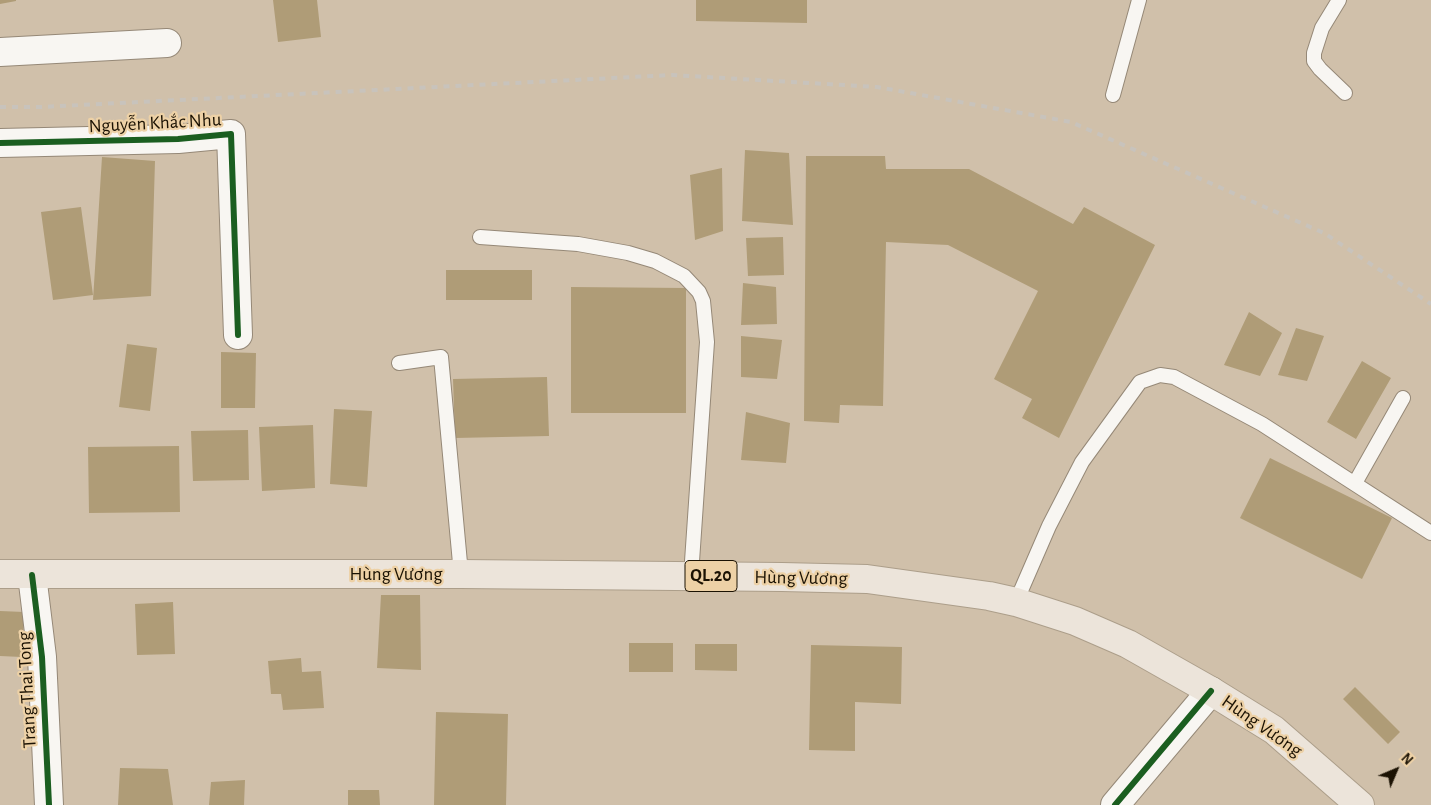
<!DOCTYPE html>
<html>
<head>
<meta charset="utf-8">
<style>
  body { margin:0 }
  #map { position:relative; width:1431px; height:805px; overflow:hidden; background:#d0c0aa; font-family:"Alegreya Sans",sans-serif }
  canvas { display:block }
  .north { position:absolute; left:1371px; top:745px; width:50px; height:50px; -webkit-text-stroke:4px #edd1a6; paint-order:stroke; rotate:45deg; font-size:14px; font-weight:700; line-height:20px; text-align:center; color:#1b1203 }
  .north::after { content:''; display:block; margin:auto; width:18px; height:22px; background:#1b1203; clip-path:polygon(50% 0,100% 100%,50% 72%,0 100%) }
</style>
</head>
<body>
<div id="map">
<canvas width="1431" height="805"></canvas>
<div class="north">N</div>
</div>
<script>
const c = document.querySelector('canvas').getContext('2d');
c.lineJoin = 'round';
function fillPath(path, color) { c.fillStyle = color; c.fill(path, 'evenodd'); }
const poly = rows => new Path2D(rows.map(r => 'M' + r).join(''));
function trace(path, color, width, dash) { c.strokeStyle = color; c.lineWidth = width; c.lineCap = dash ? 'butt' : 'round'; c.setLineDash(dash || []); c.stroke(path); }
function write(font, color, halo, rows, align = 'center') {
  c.font = font + ' "Alegreya Sans",sans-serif'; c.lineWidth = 4.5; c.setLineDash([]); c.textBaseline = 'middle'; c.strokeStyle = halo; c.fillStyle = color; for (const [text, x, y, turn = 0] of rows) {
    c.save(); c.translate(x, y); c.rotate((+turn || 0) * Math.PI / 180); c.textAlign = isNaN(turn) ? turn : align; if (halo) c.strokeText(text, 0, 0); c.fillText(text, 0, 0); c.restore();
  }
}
fillPath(poly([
  [0,0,16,0,16,1,0,4],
  [273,0,317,0,321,37,278,42],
  [696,0,807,0,807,23,696,21],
  [745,150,789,153,793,225,742,221],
  [806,156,885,156,886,169,969,169,1073,224,1084,207,1155,245,1059,438,1022,418,1032,399,994,379,1038,291,948,245,886,242,883,406,840,405,839,423,804,421],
  [102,157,155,161,151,296,93,300],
  [722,168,723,231,695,240,690,175],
  [81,207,93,295,53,300,41,212],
  [783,237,784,275,748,276,746,238],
  [446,270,532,270,532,300,446,300],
  [743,283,776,287,777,324,741,325],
  [571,287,686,288,686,413,571,413],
  [1249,312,1282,333,1260,376,1224,365],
  [1296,328,1324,336,1307,381,1278,375],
  [741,336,782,340,777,379,741,377],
  [127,344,157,348,150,411,119,407],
  [221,352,256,353,255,408,221,408],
  [1362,361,1391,378,1356,439,1327,422],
  [547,377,549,436,455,438,453,379],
  [334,409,372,411,367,487,330,484],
  [746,412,790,423,786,463,741,460],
  [313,425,315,488,262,491,259,427],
  [248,430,249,480,193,481,191,431],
  [179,446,180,512,89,513,88,447],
  [1270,458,1392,518,1362,579,1240,518],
  [381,595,420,595,421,670,377,668],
  [173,602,175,654,137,655,135,604],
  [0,611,24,612,22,657,0,656],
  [629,643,673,643,673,672,629,672],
  [695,644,737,644,737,671,695,670],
  [811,645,902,647,901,704,855,702,855,751,809,750],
  [301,658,302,672,321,671,324,708,283,710,281,694,271,694,268,661],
  [1355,687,1400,732,1388,744,1343,699],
  [436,712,508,714,506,805,434,805],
  [120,768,168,769,173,805,118,805],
  [245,780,244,805,209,805,211,782],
  [348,790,379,790,380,805,348,805]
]), '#af9c77');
const service = poly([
  [1339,0,1322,28,1314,53,1314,61,1320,69,1345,93],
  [1113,95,1139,0],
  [480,237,578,244,628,253,655,261,684,276,699,292,703,301,707,342,691,576],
  [399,363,441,357,461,574],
  [1355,483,1403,398],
  [1016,602,1049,526,1082,462,1140,382,1160,375,1174,377,1262,424,1431,533]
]);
const minor = poly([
  [0,52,167,43],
  [0,143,178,139,231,134,238,335],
  [32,575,42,657,49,805],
  [1115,805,1211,691]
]);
const trunk = poly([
  [0,574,461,574,782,577,867,579,989,596,1016,602,1075,621,1128,644,1211,691,1274,730,1360,805]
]);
trace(service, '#958877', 16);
trace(minor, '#958877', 30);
trace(trunk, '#ac9e8a', 30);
trace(service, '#f8f6f2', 14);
trace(minor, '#f8f6f2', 28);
trace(trunk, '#ece4da', 28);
trace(poly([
  [0,107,41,107,672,75,877,87,1071,122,1324,233,1431,304]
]), '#c8c3bc', 4, [6, 6]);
trace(poly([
  [0,143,178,139,231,134,238,335],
  [32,575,42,657,49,805],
  [1115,805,1211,691]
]), '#1b5e20', 6);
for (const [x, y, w] of [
  [711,576,52]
]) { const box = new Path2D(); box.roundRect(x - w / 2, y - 15.5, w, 31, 4); c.fillStyle = '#edd1a6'; c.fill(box); trace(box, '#1b1203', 1); }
write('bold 18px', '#1b1203', null, [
  ["QL.20",711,576]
]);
write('19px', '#1b1203', '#edd1a6', [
  ["Nguyễn Khắc Nhu",155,123,-3],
  ["Hùng Vương",396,574],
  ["Hùng Vương",801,578,1],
  ["Trang Thai Tong",27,690,-93],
  ["Hùng Vương",1262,726,35]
]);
</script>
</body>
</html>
